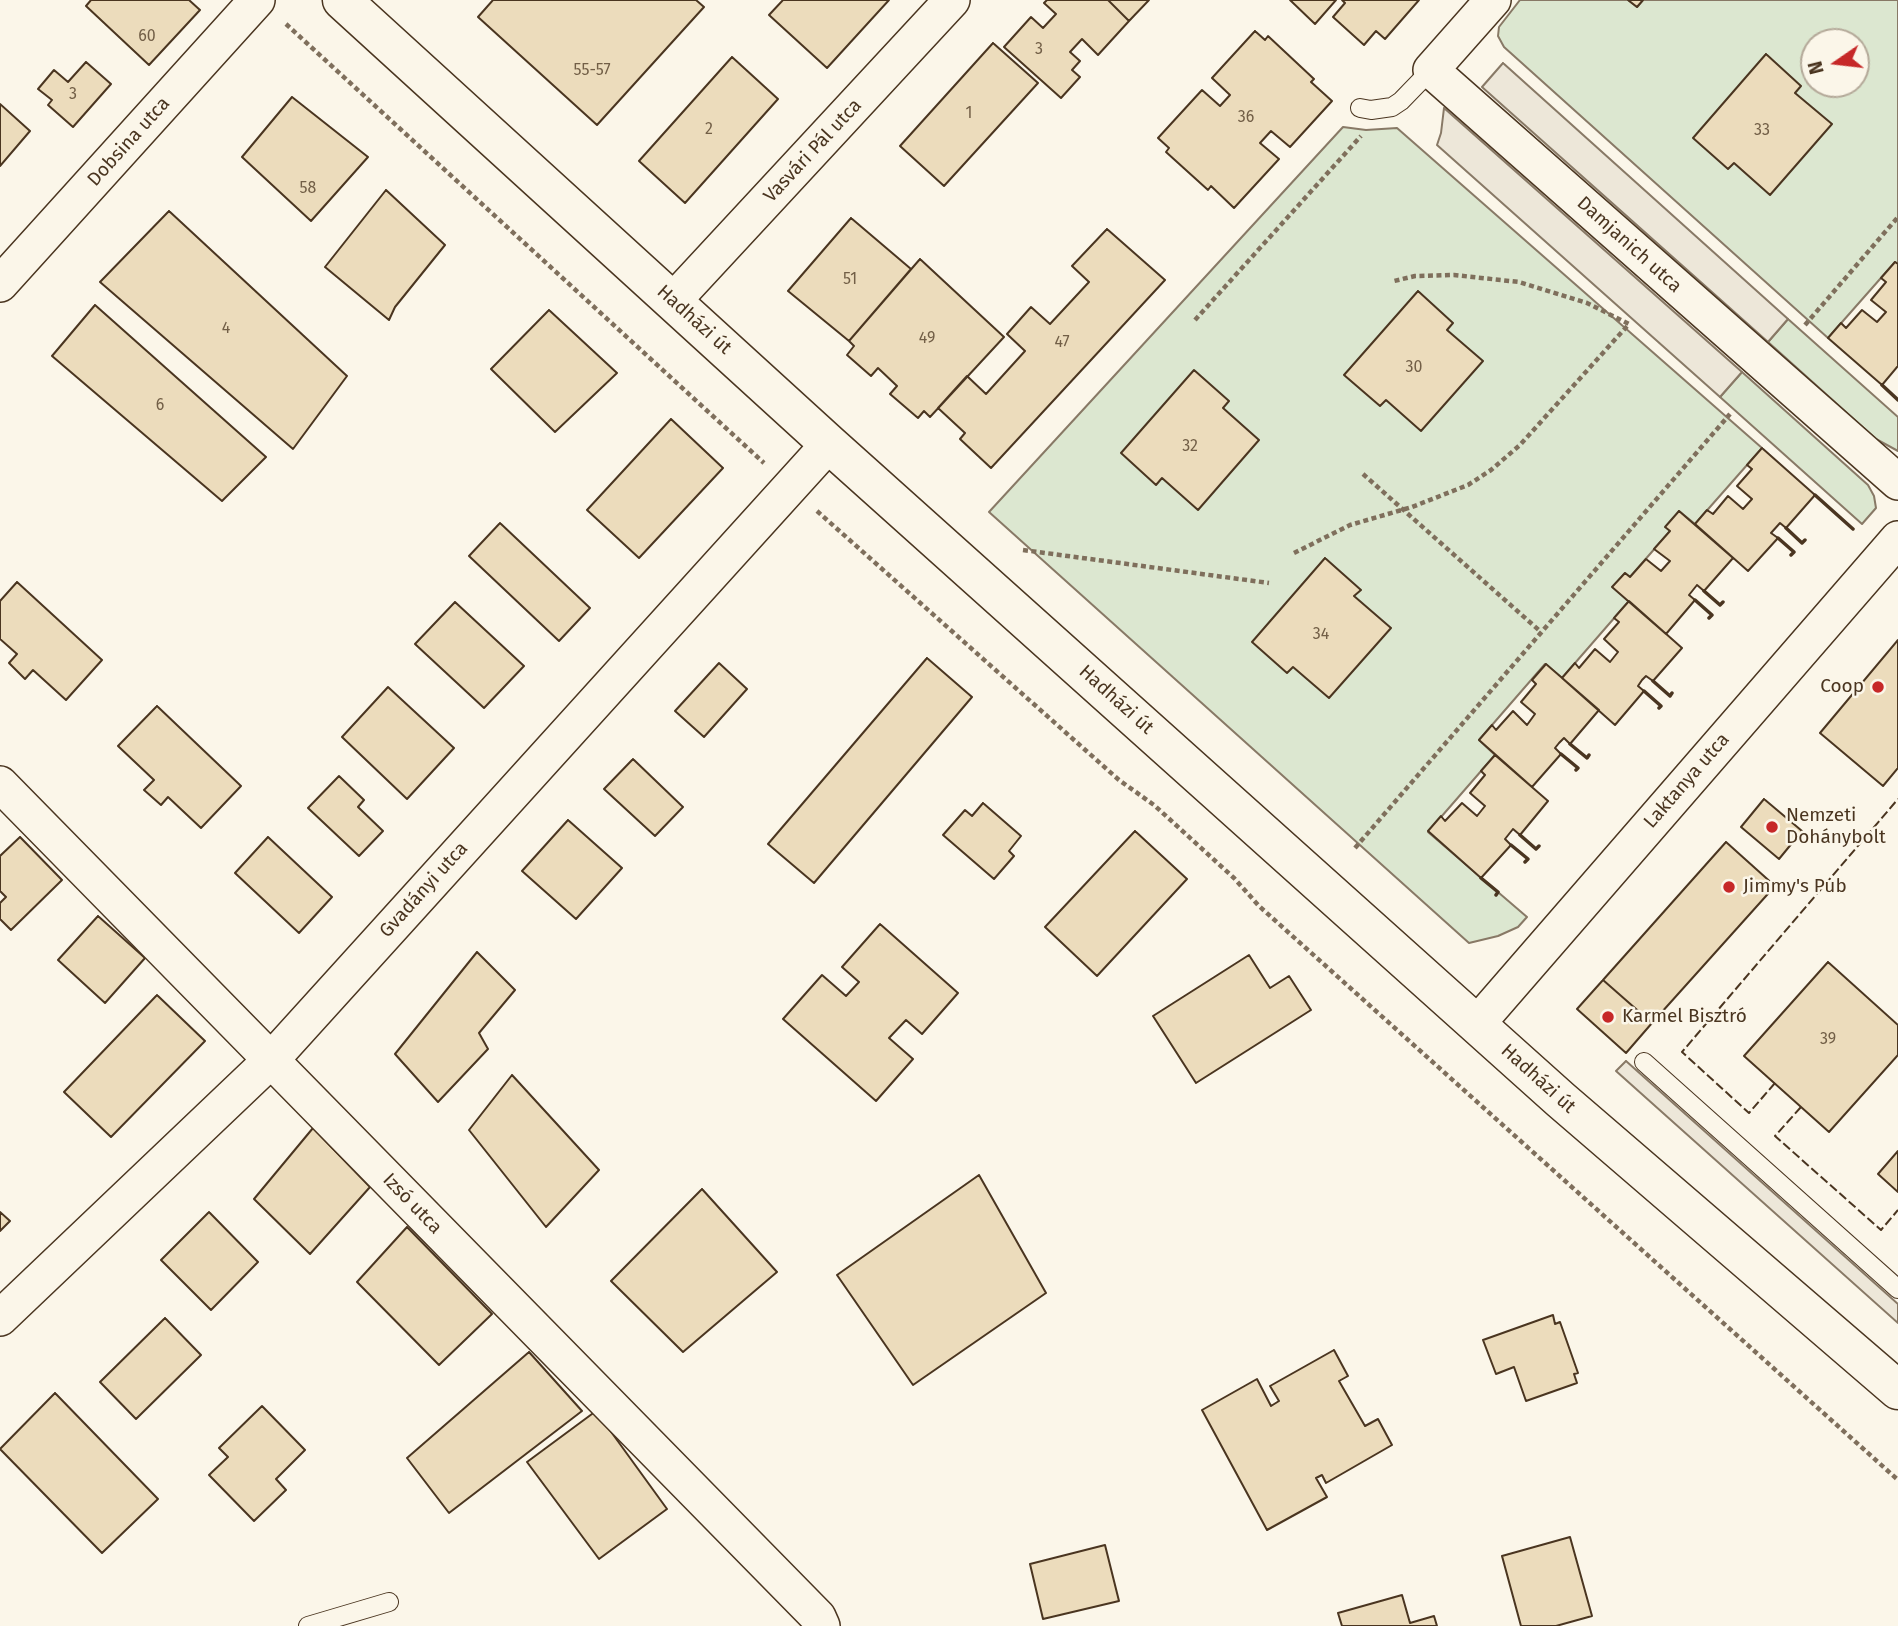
<!DOCTYPE html>
<html>
<head>
<meta charset="utf-8">
<style>
  body { margin:0 }
  #map { position:relative; width:1898px; height:1626px; overflow:hidden; background:#fbf6e9; font-family:"Fira Sans",sans-serif }
  canvas { display:block }
  .north { position:absolute; left:1800px; top:28px; width:70px; height:70px; box-sizing:border-box; background:#fbf6e9; border:2px solid #b4a999; border-radius:50%; rotate:256deg; font-size:19px; font-weight:700; line-height:28px; text-align:center; color:#4a3520 }
  .north::after { content:''; display:block; margin:auto; width:24px; height:32px; background:#c62828; clip-path:polygon(50% 0,100% 100%,50% 72%,0 100%) }
</style>
</head>
<body>
<div id="map">
<canvas width="1898" height="1626"></canvas>
<div class="north">N</div>
</div>
<script>
const c = document.querySelector('canvas').getContext('2d');
c.lineJoin = 'round';
function fillPath(path, color) { c.fillStyle = color; c.fill(path, 'evenodd'); }
const poly = rows => new Path2D(rows.map(r => 'M' + r).join(''));
function trace(path, color, width, dash) { c.strokeStyle = color; c.lineWidth = width; c.lineCap = dash ? 'butt' : 'round'; c.setLineDash(dash || []); c.stroke(path); }
function write(font, color, halo, rows, align = 'center') {
  c.font = font + ' "Fira Sans",sans-serif'; c.lineWidth = 5; c.setLineDash([]); c.textBaseline = 'middle'; c.strokeStyle = halo; c.fillStyle = color; for (const [text, x, y, turn = 0] of rows) {
    c.save(); c.translate(x, y); c.rotate((+turn || 0) * Math.PI / 180); c.textAlign = isNaN(turn) ? turn : align; if (halo) c.strokeText(text, 0, 0); c.fillText(text, 0, 0); c.restore();
  }
}
const green = poly([
  [1520,0,1628,0,1637,7,1643,0,1898,0,1898,264,1895,262,1828,338,1504,47,1498,36,1499,27,1520,0],
  [1814,42,1856,42,1856,84,1814,84,1814,42],
  [1343,127,1366,130,1397,128,1762,448,1695,524,1679,511,1670,531,1630,577,1625,573,1613,587,1629,601,1562,678,1545,664,1479,740,1495,755,1428,832,1527,917,1518,927,1498,936,1469,943,989,512,1343,127],
  [1788,319,1898,417,1898,451,1876,439,1768,342,1788,319],
  [1742,372,1868,485,1874,496,1876,508,1862,524,1720,397,1742,372]
]);
fillPath(green, '#dce7d0');
trace(green, '#887966', 2);
const parking = poly([
  [1503,63,1788,319,1768,342,1482,87,1503,63],
  [1444,108,1742,372,1720,397,1437,145,1441,133,1444,108],
  [1626,1061,1898,1304,1898,1323,1616,1071,1626,1061]
]);
fillPath(parking, '#ede7d9');
trace(parking, '#887966', 2);
const building = poly([
  [91,0,189,0,200,10,149,65,86,6,91,0],
  [493,0,696,0,704,7,597,125,478,17,493,0],
  [783,0,889,0,827,68,769,15,783,0],
  [1047,0,1108,0,1129,21,1098,55,1082,39,1070,52,1080,61,1072,70,1080,77,1061,98,1004,47,1031,17,1043,28,1056,14,1044,3,1047,0],
  [1108,0,1149,0,1129,21,1108,0],
  [1290,0,1336,0,1315,24,1290,0],
  [1342,0,1419,0,1385,39,1376,31,1364,45,1333,17,1345,3,1342,0],
  [1628,0,1643,0,1637,7,1628,0],
  [1255,31,1265,40,1268,36,1314,79,1311,82,1332,101,1290,147,1271,131,1260,143,1279,159,1234,208,1211,186,1208,190,1166,152,1169,148,1158,138,1202,90,1220,106,1230,95,1212,78,1255,31],
  [993,43,1038,83,944,186,900,146,993,43],
  [1766,54,1801,86,1795,93,1832,124,1770,195,1734,163,1728,169,1693,138,1766,54],
  [732,57,778,99,685,203,639,161,732,57],
  [86,62,111,84,73,127,48,105,52,100,38,89,54,70,68,82,86,62],
  [292,97,368,157,311,221,242,157,292,97],
  [0,104,30,131,0,166,0,104],
  [386,190,445,245,395,307,389,320,325,267,386,190],
  [169,211,347,376,293,449,100,282,169,211],
  [851,218,911,269,849,341,788,291,851,218],
  [1107,229,1165,280,991,468,960,439,965,433,938,408,967,376,986,394,1025,351,1007,334,1031,307,1050,324,1089,282,1072,266,1107,229],
  [920,259,1004,337,930,417,924,411,918,418,890,394,897,386,878,368,871,376,847,355,854,346,849,341,920,259],
  [1895,262,1898,264,1898,366,1882,385,1828,338,1841,323,1846,328,1862,310,1877,322,1886,312,1871,300,1886,282,1881,278,1895,262],
  [1418,291,1453,323,1447,330,1483,361,1421,431,1386,400,1380,406,1344,375,1418,291],
  [95,305,266,457,222,501,52,356,95,305],
  [549,310,617,373,555,432,491,369,549,310],
  [1194,370,1229,401,1223,408,1259,440,1198,510,1162,478,1156,485,1121,453,1194,370],
  [671,419,723,468,639,558,587,510,671,419],
  [1762,448,1815,495,1786,528,1780,523,1771,533,1778,538,1748,571,1695,524,1707,510,1713,514,1728,496,1743,509,1752,499,1737,486,1752,469,1747,465,1762,448],
  [1679,511,1733,558,1704,591,1697,585,1689,595,1695,600,1666,634,1612,587,1625,573,1630,577,1646,559,1661,571,1670,561,1654,549,1670,531,1665,527,1679,511],
  [500,523,590,608,559,641,469,556,500,523],
  [1325,558,1361,590,1354,596,1391,628,1329,698,1293,667,1287,673,1252,642,1325,558],
  [17,582,102,660,66,700,33,670,25,679,9,663,17,654,0,639,0,601,17,582],
  [1629,601,1682,648,1653,681,1646,676,1642,680,1638,686,1644,691,1615,725,1562,678,1575,663,1579,668,1595,649,1610,662,1618,652,1604,639,1619,622,1614,618,1629,601],
  [455,602,524,666,484,708,415,644,455,602],
  [1898,640,1898,768,1883,786,1820,733,1898,640],
  [927,658,972,697,814,883,768,844,927,658],
  [719,663,747,689,704,737,675,711,719,663],
  [1546,664,1599,710,1570,744,1564,738,1559,743,1555,748,1561,754,1532,787,1479,740,1492,725,1496,730,1513,711,1527,725,1535,714,1521,702,1536,684,1532,680,1546,664],
  [388,687,454,748,407,799,342,737,388,687],
  [157,706,241,786,201,828,168,797,161,805,144,790,154,780,118,746,157,706],
  [1495,755,1548,801,1520,835,1513,829,1505,839,1511,845,1481,878,1428,831,1441,816,1445,821,1462,803,1477,816,1485,806,1470,793,1485,775,1481,771,1495,755],
  [633,759,683,807,655,836,604,789,633,759],
  [339,776,364,800,358,807,383,831,359,856,308,808,339,776],
  [1764,799,1802,831,1779,859,1741,827,1764,799],
  [983,803,1021,836,1009,851,1014,856,994,879,943,835,965,810,972,816,983,803],
  [568,820,622,868,576,919,522,871,568,820],
  [1135,831,1187,879,1097,976,1045,927,1135,831],
  [20,837,62,880,11,930,0,919,0,903,6,897,0,891,0,856,20,837],
  [268,837,332,897,299,933,235,873,268,837],
  [1726,842,1775,886,1652,1023,1603,980,1726,842],
  [98,916,145,958,105,1003,58,960,98,916],
  [880,924,958,993,922,1034,906,1020,889,1038,913,1059,876,1101,783,1019,822,975,846,996,859,982,842,967,880,924],
  [477,952,515,990,479,1033,488,1049,438,1102,395,1054,477,952],
  [1249,955,1270,988,1289,976,1311,1010,1196,1083,1153,1016,1249,955],
  [1828,962,1898,1025,1898,1055,1829,1132,1744,1056,1828,962],
  [1603,980,1652,1023,1626,1053,1577,1009,1603,980],
  [157,995,205,1041,111,1137,64,1092,157,995],
  [512,1075,599,1170,546,1227,469,1130,512,1075],
  [313,1128,370,1187,310,1254,254,1199,313,1128],
  [1898,1151,1898,1192,1878,1174,1898,1151],
  [979,1175,1046,1293,913,1385,837,1275,979,1175],
  [702,1189,777,1272,683,1352,611,1281,702,1189],
  [0,1212,10,1221,0,1231,0,1212],
  [209,1212,258,1262,211,1310,161,1260,209,1212],
  [407,1227,492,1314,439,1365,357,1282,407,1227],
  [1553,1315,1555,1324,1560,1322,1578,1373,1574,1374,1577,1383,1526,1401,1514,1367,1496,1374,1483,1340,1553,1315],
  [165,1318,201,1355,136,1419,100,1382,165,1318],
  [1334,1350,1348,1376,1339,1381,1365,1426,1378,1419,1392,1445,1326,1483,1322,1475,1316,1478,1327,1497,1267,1530,1202,1410,1257,1379,1271,1406,1279,1401,1270,1386,1334,1350],
  [529,1352,582,1411,449,1513,407,1458,529,1352],
  [55,1393,158,1499,102,1553,0,1449,55,1393],
  [262,1406,305,1450,276,1479,286,1490,254,1521,209,1475,228,1457,219,1448,262,1406],
  [596,1411,667,1509,599,1559,527,1462,596,1411],
  [1570,1537,1592,1616,1556,1626,1521,1626,1502,1556,1570,1537],
  [1105,1545,1119,1601,1043,1619,1030,1564,1105,1545],
  [1402,1595,1410,1623,1434,1616,1437,1626,1342,1626,1338,1613,1402,1595]
]);
fillPath(building, '#ecdcbc');
trace(building, '#4a3520', 2);
const service = poly([
  [1360,108,1371,110,1392,107,1401,101,1431,70],
  [1644,1062,1898,1289],
  [308,1626,389,1602]
]);
const minor = poly([
  [1493,0,1431,70,1898,482],
  [0,284,257,0],
  [673,301,952,0],
  [0,784,818,1617,822,1626],
  [1477,1024,1898,539],
  [0,1318,271,1060,829,444]
]);
const tertiary = poly([
  [342,0,829,444,1561,1100,1898,1390]
]);
trace(service, '#4a3520', 20);
trace(minor, '#4a3520', 38);
trace(tertiary, '#4a3520', 41);
trace(poly([
  [286,24,764,463],
  [1195,320,1361,136],
  [1805,325,1898,217],
  [1363,474,1541,632],
  [817,511,1119,780,1154,805,1234,878,1259,906,1898,1480],
  [1023,550,1269,583],
  [1294,553,1350,525,1412,507,1468,485,1491,470,1520,445,1629,324,1587,303,1519,282,1454,275,1415,276,1394,281],
  [1355,848,1730,414]
]), '#7f6f5c', 4.5, [5, 3.5]);
trace(service, '#fbf6e9', 18);
trace(minor, '#fbf6e9', 35);
trace(tertiary, '#fbf6e9', 38);
trace(poly([
  [1775,1083,1749,1113,1682,1052,1898,799],
  [1801,1107,1775,1136,1881,1230,1898,1210]
]), '#4a3520', 2, [9, 3.5]);
trace(poly([
  [1882,385,1898,400],
  [1815,495,1853,529],
  [1786,528,1802,543,1805,540],
  [1778,538,1794,552,1791,555],
  [1704,591,1720,605,1723,602],
  [1695,600,1712,615,1709,618],
  [1653,681,1670,696,1672,693],
  [1644,691,1661,706,1659,708],
  [1570,744,1587,758,1589,755],
  [1561,754,1578,768,1576,770],
  [1520,835,1536,849,1539,846],
  [1511,845,1528,859,1525,862],
  [1481,878,1498,892,1496,895]
]), '#4a3520', 3.5);
for (const [x, y, r, color] of [
  [1878,687,7,"#c62828"],
  [1772,827,7,"#c62828"],
  [1729,887,7,"#c62828"],
  [1608,1017,7,"#c62828"]
]) { const dot = new Path2D(); dot.arc(x, y, r, 0, 2 * Math.PI); c.fillStyle = color; c.fill(dot); trace(dot, '#fbf6e9', 2.5); }
write('16px', '#725f47', null, [
  ["60",147,37],
  ["3",1039,50],
  ["55-57",592,71],
  ["3",73,95],
  ["1",969,114],
  ["36",1246,118],
  ["2",709,130],
  ["33",1762,131],
  ["58",308,189],
  ["51",850,280],
  ["4",226,329],
  ["49",927,339],
  ["47",1062,343],
  ["30",1414,368],
  ["6",160,406],
  ["32",1190,447],
  ["34",1321,635],
  ["39",1828,1040]
]);
write('19px', '#4a3520', '#fbf6e9', [
  ["Dobsina utca",129,142,-48],
  ["Vasvári Pál utca",813,151,-47],
  ["Damjanich utca",1629,245,42],
  ["Hadházi út",694,320,42],
  ["Hadházi út",1116,700,42],
  ["Laktanya utca",1687,781,-49],
  ["Gvadányi utca",424,890,-48],
  ["Hadházi út",1538,1079,42],
  ["Izsó utca",412,1204,46]
]);
write('19px', '#4a3520', '#fbf6e9', [
  ["Coop",1864,687,"right"],
  ["Nemzeti",1786,816],
  ["Dohánybolt",1786,838],
  ["Jimmy's Pub",1743,887],
  ["Karmel Bisztró",1622,1017]
], 'left');
</script>
</body>
</html>
